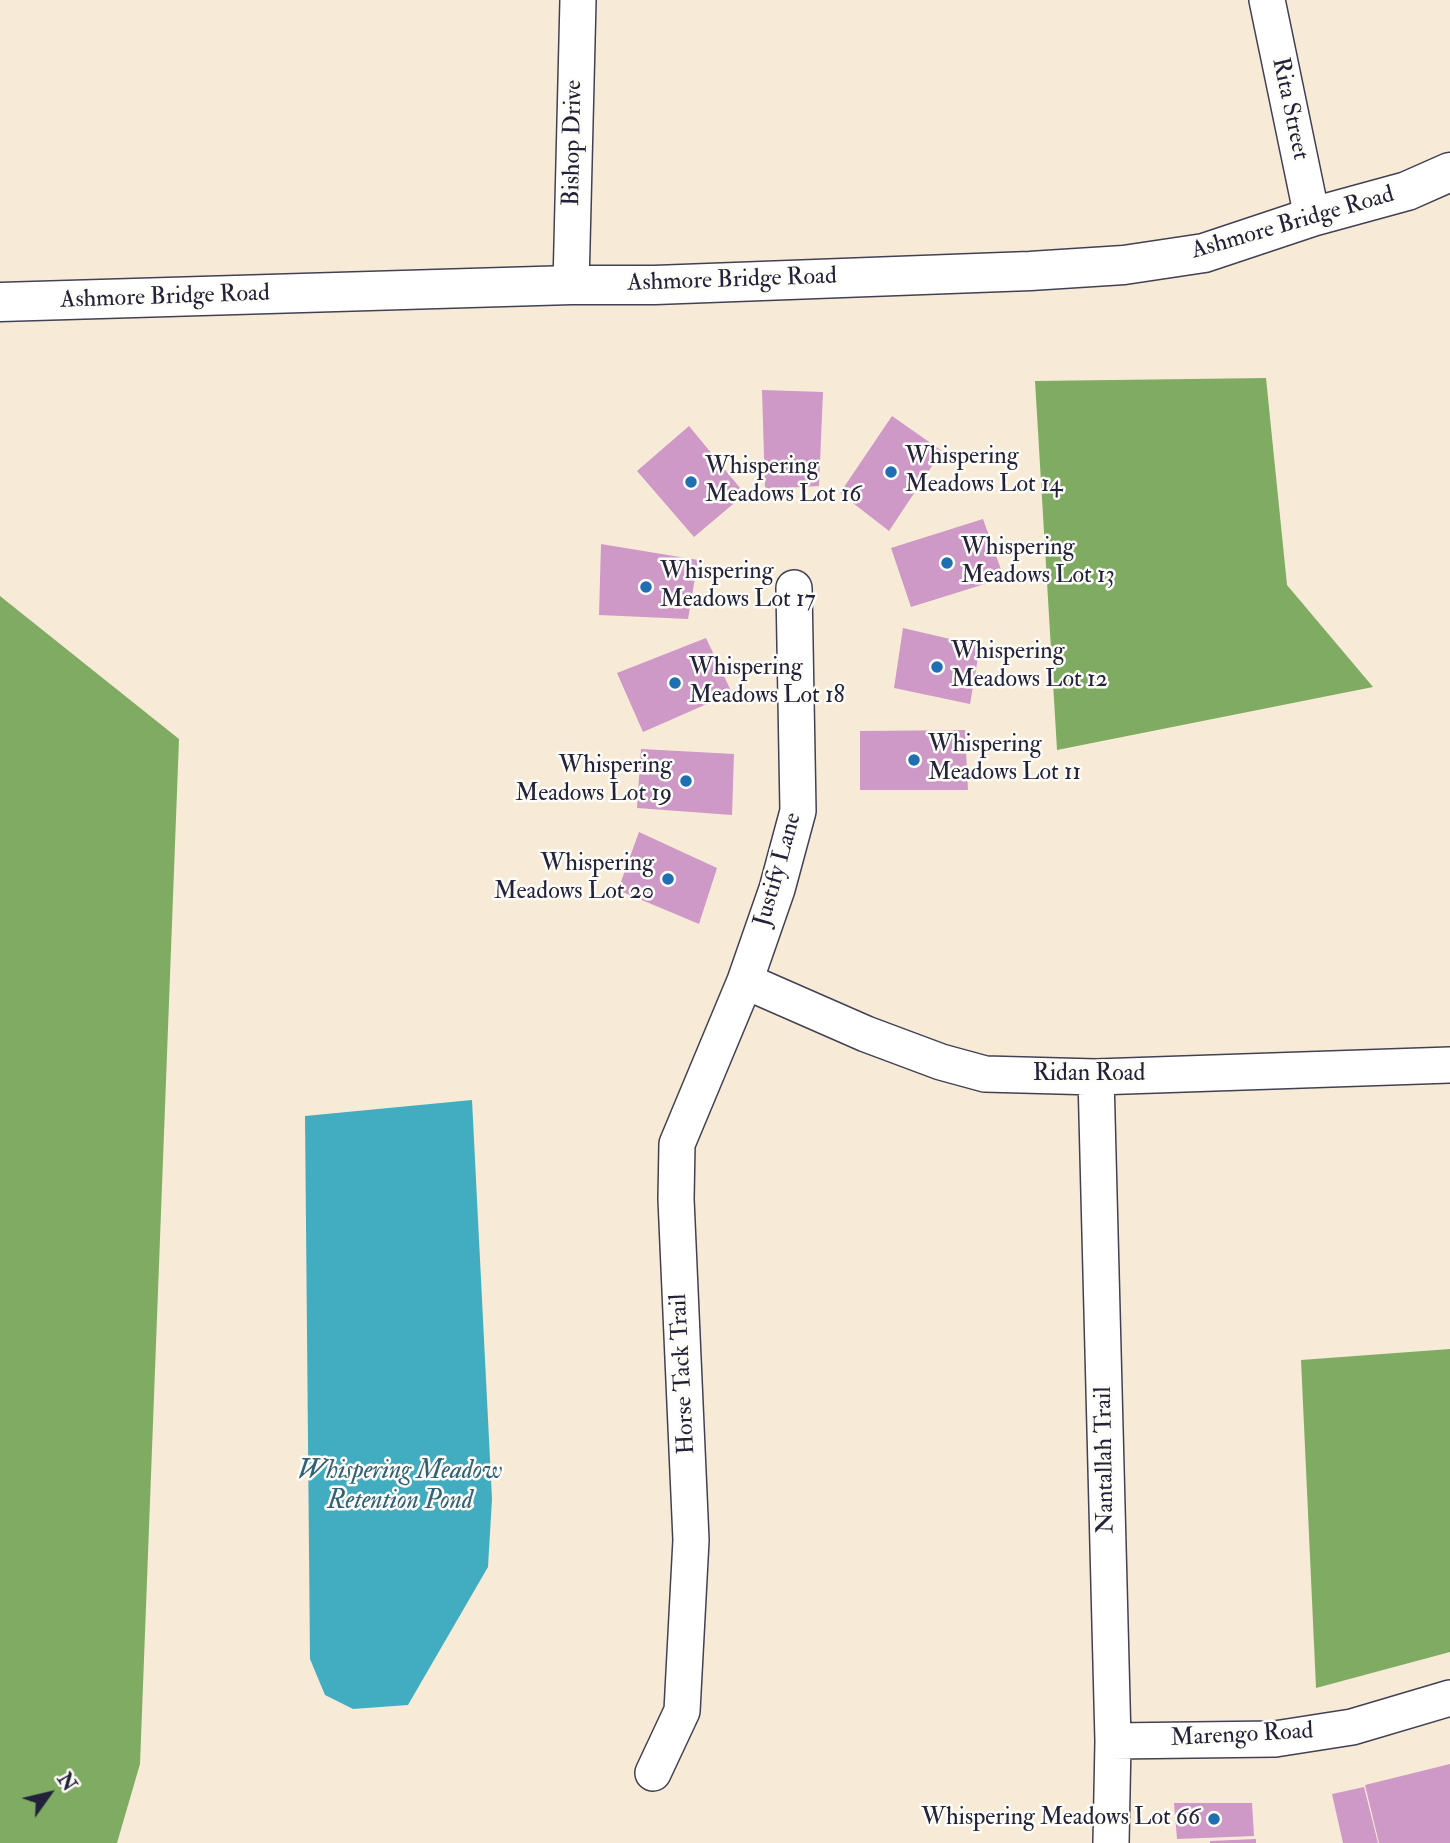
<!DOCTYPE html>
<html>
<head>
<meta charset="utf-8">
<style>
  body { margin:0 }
  #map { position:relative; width:1450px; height:1843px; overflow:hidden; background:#f7ebd8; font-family:"IM FELL Double Pica",serif }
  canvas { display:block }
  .north { position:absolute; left:14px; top:1759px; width:70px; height:70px; -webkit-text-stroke:5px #fdfcf7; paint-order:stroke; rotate:56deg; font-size:19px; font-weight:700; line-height:28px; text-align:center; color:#22223b }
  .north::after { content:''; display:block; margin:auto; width:24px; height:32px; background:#22223b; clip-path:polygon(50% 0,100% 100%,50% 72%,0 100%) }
</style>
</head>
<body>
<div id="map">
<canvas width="1450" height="1843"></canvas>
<div class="north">N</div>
</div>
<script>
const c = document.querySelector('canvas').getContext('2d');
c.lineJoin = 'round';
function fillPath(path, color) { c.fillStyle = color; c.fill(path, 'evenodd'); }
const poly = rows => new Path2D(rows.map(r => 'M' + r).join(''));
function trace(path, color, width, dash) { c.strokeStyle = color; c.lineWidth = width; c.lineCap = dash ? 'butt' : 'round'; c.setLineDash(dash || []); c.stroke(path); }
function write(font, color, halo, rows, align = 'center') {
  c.font = font + ' "IM FELL Double Pica",serif'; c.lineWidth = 5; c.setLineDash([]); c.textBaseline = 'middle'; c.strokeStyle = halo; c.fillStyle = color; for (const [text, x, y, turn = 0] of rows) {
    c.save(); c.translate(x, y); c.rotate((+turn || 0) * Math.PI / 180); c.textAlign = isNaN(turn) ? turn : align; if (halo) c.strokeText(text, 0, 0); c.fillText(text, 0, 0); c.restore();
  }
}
fillPath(poly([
  [1266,378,1287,585,1373,687,1057,750,1035,381],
  [0,596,179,739,140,1764,117,1843,0,1843],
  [1450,1349,1450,1652,1316,1688,1301,1360]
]), '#80ab63');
fillPath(poly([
  [472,1100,492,1499,488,1567,408,1705,353,1709,325,1695,310,1659,305,1116]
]), '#42adc0');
fillPath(poly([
  [762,390,823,392,819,486,765,489],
  [892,416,942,451,889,531,840,493],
  [689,426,745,494,694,537,637,471],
  [983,519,1004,578,911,607,891,548],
  [601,544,698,560,688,619,599,615],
  [903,628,980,646,970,704,894,688],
  [706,638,732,693,643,732,617,673],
  [965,730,968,790,860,790,860,731],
  [641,749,734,754,732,815,637,808],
  [639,832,717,868,699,924,618,890],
  [1450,1764,1450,1843,1379,1843,1365,1785],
  [1364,1787,1378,1843,1343,1843,1332,1794],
  [1174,1803,1252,1803,1254,1836,1177,1839],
  [1256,1839,1256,1843,1210,1843,1210,1841]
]), '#ce98c7');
const street = poly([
  [1267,0,1312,217],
  [571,285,578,0],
  [745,981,866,1034,941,1062,985,1074,1096,1077,1450,1065],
  [1096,1077,1113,1741,1111,1843],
  [1113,1741,1275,1739,1352,1727,1450,1698],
  [653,1773,682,1711,691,1540,676,1199,677,1144,745,981,777,889,798,811,794,588]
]);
const secondary = poly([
  [0,302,571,285,655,285,1030,271,1124,265,1204,253,1312,217,1407,191,1450,172]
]);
trace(street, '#424053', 38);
trace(secondary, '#424053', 41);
trace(street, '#fff', 35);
trace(secondary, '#fff', 38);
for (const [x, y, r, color] of [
  [891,472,7,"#1f6fb2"],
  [691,482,7,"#1f6fb2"],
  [947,563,7,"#1f6fb2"],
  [646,587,7,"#1f6fb2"],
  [937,667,7,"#1f6fb2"],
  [675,683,7,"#1f6fb2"],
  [914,760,7,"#1f6fb2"],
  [686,781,7,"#1f6fb2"],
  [668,879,7,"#1f6fb2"],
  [1214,1819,7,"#1f6fb2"]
]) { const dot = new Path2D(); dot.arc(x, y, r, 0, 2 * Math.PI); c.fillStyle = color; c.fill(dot); trace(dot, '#fdfcf7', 2.5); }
write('24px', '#22223b', '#fdfcf7', [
  ["Rita Street",1289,109,78],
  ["Bishop Drive",574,143,-89],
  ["Ashmore Bridge Road",1293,224,-16],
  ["Ashmore Bridge Road",732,281,-2],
  ["Ashmore Bridge Road",165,298,-2],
  ["Justify Lane",779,870,-74],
  ["Ridan Road",1089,1075],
  ["Horse Tack Trail",684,1374,-93],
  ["Nantallah Trail",1106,1460,-91],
  ["Marengo Road",1242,1736,-3]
]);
write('24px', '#22223b', '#fdfcf7', [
  ["Whispering",905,458],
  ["Meadows Lot 14",905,486],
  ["Whispering",705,468],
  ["Meadows Lot 16",705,496],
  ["Whispering",961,549],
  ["Meadows Lot 13",961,577],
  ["Whispering",660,573],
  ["Meadows Lot 17",660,601],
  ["Whispering",951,653],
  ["Meadows Lot 12",951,681],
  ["Whispering",689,669],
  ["Meadows Lot 18",689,697],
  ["Whispering",928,746],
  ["Meadows Lot 11",928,774],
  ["Whispering",672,767,"right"],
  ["Meadows Lot 19",672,795,"right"],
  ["Whispering",654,865,"right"],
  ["Meadows Lot 20",654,893,"right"],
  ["Whispering Meadows Lot 66",1200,1819,"right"]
], 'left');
write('italic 26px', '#306177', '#fdfcf7', [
  ["Whispering Meadow",400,1472],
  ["Retention Pond",400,1502]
]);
</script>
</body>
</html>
